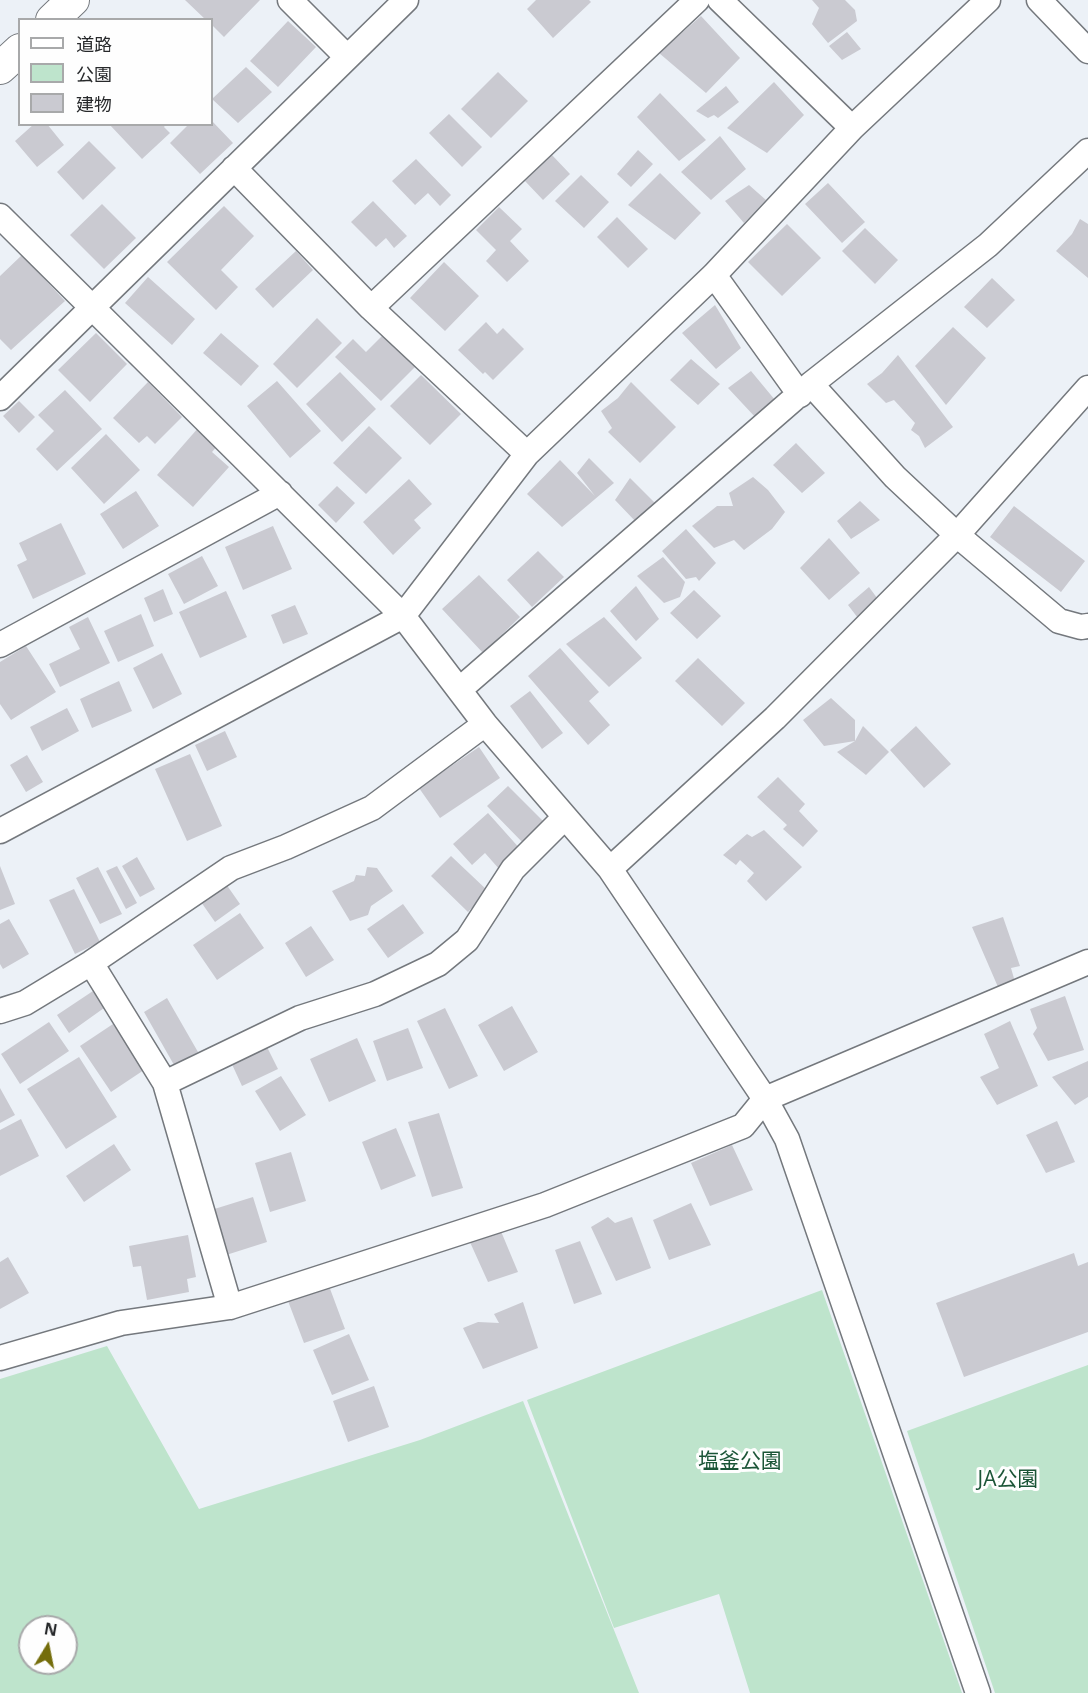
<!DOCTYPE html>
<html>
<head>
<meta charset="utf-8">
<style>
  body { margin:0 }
  #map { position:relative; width:1088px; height:1693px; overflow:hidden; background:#ecf1f7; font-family:"Open Sans","Noto Sans JP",sans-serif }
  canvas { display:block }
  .legend { position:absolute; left:18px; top:18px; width:195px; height:108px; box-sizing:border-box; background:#fefefe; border:2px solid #a8a9aa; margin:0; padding:8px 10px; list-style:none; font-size:18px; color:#27292b }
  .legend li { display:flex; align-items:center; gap:12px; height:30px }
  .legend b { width:30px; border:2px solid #a8a9aa }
  .north { position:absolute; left:18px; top:1615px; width:60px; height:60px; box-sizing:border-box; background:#fefefe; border:2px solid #a8a9aa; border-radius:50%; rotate:10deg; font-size:16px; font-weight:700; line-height:24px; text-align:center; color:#27292b }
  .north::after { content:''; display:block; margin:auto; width:21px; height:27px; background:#746d0b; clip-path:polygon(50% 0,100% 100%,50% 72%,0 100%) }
</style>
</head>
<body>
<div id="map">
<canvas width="1088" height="1693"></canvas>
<ul class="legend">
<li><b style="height:8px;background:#fff"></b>道路</li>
<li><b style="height:16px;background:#bee4cc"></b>公園</li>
<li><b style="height:16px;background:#cacad1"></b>建物</li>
</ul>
<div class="north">N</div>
</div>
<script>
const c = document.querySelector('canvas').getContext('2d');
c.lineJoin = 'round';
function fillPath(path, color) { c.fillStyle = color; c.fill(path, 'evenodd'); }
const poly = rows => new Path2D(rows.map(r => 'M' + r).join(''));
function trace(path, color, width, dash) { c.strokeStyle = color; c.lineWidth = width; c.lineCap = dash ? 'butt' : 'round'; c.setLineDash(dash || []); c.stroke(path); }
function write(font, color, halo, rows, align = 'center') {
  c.font = font + ' "Open Sans","Noto Sans JP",sans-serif'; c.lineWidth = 6; c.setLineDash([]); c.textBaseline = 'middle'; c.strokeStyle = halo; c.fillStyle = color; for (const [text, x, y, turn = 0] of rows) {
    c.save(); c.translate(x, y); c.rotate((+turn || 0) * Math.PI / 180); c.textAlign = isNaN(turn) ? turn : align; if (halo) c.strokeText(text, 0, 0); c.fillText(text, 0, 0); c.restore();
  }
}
fillPath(poly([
  [822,1290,962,1693,750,1693,719,1594,614,1628,527,1400],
  [107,1346,199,1509,420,1440,523,1401,639,1693,0,1693,0,1379],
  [30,1627,66,1627,66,1663,30,1663],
  [1088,1365,1088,1693,995,1693,907,1431]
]), '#bee4cc');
fillPath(poly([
  [185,0,260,0,224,37,212,25,212,20,206,20],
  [536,0,589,0,591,2,553,38,527,9],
  [812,0,845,0,855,10,857,21,828,43,812,24,819,8],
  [701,16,740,58,706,93,659,53],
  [288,21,316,47,278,87,250,61],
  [847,32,861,49,842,60,829,46],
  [246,67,272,92,238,123,212,99],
  [498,72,528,101,491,138,461,109],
  [774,82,804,115,767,153,727,128],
  [726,86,739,102,718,118,714,115,708,118,696,111],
  [660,93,706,140,679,161,637,117],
  [449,114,482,147,462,167,429,133],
  [212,121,233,143,200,174,170,143,189,124,212,124],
  [34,124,47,124,64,145,37,167,15,141],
  [109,124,166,124,164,127,170,133,142,159],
  [720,136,746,169,711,200,681,172],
  [89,141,116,168,83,200,57,172],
  [638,150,653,164,631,187,617,174],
  [552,155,570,174,543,200,525,181],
  [416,159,451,195,440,206,428,193,415,205,392,181],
  [660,173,701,213,675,240,628,205],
  [581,175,609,202,584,228,555,201],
  [828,183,865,222,842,243,805,204],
  [749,185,766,200,744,223,725,201],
  [373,201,407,236,394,248,386,238,376,247,351,222],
  [102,204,136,238,104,269,70,235],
  [224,206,254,236,221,270,238,287,216,310,167,262],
  [499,207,522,229,510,241,529,261,507,282,486,261,496,250,476,230],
  [617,217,648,249,628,268,597,237],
  [1080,219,1088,224,1088,278,1056,251,1072,234],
  [787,224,821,258,782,296,748,262],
  [865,228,898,260,875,284,842,251],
  [296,251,313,270,273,308,255,289],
  [22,255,65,301,11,350,0,339,0,276],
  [444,262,479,296,445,331,410,298],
  [148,277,195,319,172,345,125,303],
  [992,278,1015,300,987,328,964,307],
  [715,305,741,348,716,369,682,333],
  [317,318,342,343,297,388,273,364],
  [486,322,497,334,503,328,524,349,493,380,485,372,483,374,458,350],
  [953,327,986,358,946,405,915,366],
  [96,333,127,364,90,402,58,370],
  [221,333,259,366,241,386,203,353],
  [384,334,416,366,381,401,335,357,353,339,366,352],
  [898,355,953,427,925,448,919,436,911,430,915,423,894,400,886,403,867,384,882,373],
  [691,359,720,384,698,405,670,380],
  [751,371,775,400,756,418,728,388],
  [340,372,376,409,342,442,306,404],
  [421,375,461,414,430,445,390,406],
  [277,381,321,431,290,458,247,406],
  [148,382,182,417,155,444,147,436,139,443,113,418],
  [631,382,676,427,640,463,608,432,612,428,601,411,618,398],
  [65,390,102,429,57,471,36,449,54,431,38,415],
  [19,401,35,417,19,433,3,416],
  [369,426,402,458,366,494,333,463],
  [199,427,219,444,212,452,229,467,193,507,157,475],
  [106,434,140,470,104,504,71,468],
  [796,443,825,473,802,493,773,465],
  [589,458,614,483,562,527,527,494,560,460,595,496,577,473],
  [753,477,768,490,785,512,772,529,744,550,734,540,714,548,692,526,717,506,733,506,729,493],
  [630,478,656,504,636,522,615,500],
  [409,479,432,504,414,520,421,528,393,555,363,522],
  [337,486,355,503,336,523,318,505],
  [136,491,159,526,123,549,100,514],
  [860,501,880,520,851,539,837,521],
  [1014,506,1085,561,1061,592,990,537],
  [61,523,86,574,33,599,17,565,27,560,19,543],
  [273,526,292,569,243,590,225,547],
  [686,529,716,563,699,581,696,577,686,579,662,551],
  [829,538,860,573,829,600,800,568],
  [538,551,564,577,532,607,507,580],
  [202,556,218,586,184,604,168,574],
  [663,557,685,582,680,597,664,603,637,576],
  [479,575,520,617,483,653,442,609],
  [636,586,659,619,636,641,610,611],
  [869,587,880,602,861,622,848,605],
  [163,589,173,614,154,622,144,598],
  [694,590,721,616,697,639,670,613],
  [226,591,247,637,200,658,179,612],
  [295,605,308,634,283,644,271,615],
  [141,614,154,646,118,662,104,631],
  [88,617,110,663,60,687,49,664,80,649,69,627],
  [604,617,642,658,609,687,566,644],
  [26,646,56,692,11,720,0,704,0,662],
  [560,648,599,692,589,701,610,725,588,745,528,676],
  [162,653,182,694,153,709,133,668],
  [698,658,745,703,722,726,675,681],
  [119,681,132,711,92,728,80,699],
  [530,691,563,733,542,749,510,706],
  [831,698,855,720,855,741,863,726,889,752,866,775,837,752,855,741,824,746,803,720],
  [67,708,79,731,42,751,30,727],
  [916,726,951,764,924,788,890,750],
  [225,731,237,757,207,771,195,745],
  [479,747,500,778,440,818,419,788],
  [190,754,222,826,187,841,155,769],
  [27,755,43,782,26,792,10,765],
  [778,777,805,804,799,811,818,831,803,847,783,829,787,825,757,797],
  [508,786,547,825,526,846,487,806],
  [488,813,522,851,500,870,485,853,472,865,453,844],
  [764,830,802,867,766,901,747,881,754,873,740,860,736,865,723,855,747,834,752,837],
  [451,856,488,891,468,912,431,876],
  [137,857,155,889,140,897,122,866],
  [0,866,15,904,0,910],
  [117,866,137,903,126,909,106,871],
  [98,867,122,914,100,924,76,878],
  [367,867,377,868,393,891,371,906,368,915,350,921,332,891,354,881,356,875,365,876],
  [226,884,240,904,215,922,201,902],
  [74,889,100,942,75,954,49,900],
  [403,904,424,933,388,958,367,929],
  [240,913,264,948,217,980,193,945],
  [1003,917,1020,966,1011,968,1015,982,998,987,972,927],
  [9,919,29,954,3,969,0,964,0,924],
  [311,926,334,960,306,977,285,943],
  [93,991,104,1008,69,1033,57,1015],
  [1065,996,1084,1050,1048,1061,1033,1034,1037,1028,1030,1009],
  [167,998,198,1052,174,1065,144,1012],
  [512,1006,538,1052,504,1071,478,1025],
  [445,1008,478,1076,449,1089,417,1021],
  [1010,1021,1038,1086,997,1105,980,1077,999,1068,984,1034],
  [49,1022,69,1051,20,1084,1,1054],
  [113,1024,144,1070,111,1092,80,1046],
  [408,1028,423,1068,387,1081,373,1041],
  [357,1038,376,1081,329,1102,310,1059],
  [265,1043,278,1069,242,1086,230,1060],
  [79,1057,117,1117,66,1149,27,1089],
  [1088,1061,1088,1097,1075,1105,1052,1077],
  [281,1076,306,1115,280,1131,255,1091],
  [0,1088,15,1115,0,1123],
  [439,1113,463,1188,432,1197,408,1122],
  [21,1119,39,1156,0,1176,0,1130],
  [1057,1121,1075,1162,1046,1173,1026,1135],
  [396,1128,416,1176,381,1190,362,1142],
  [114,1144,131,1170,84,1202,66,1176],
  [732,1145,753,1190,710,1206,691,1163],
  [291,1152,306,1201,270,1212,255,1163],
  [253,1197,267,1242,223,1256,208,1211],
  [691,1203,711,1245,669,1260,653,1220],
  [608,1217,615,1223,632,1217,651,1268,616,1281,591,1227],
  [500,1229,518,1272,488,1282,469,1240],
  [188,1235,196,1277,187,1279,189,1292,147,1300,141,1266,133,1267,129,1246],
  [580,1241,602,1294,574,1304,555,1250],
  [1074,1253,1078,1266,1088,1262,1088,1332,964,1377,936,1303],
  [8,1257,29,1293,0,1309,0,1262],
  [329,1286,345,1329,304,1343,288,1301],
  [523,1302,538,1348,483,1369,463,1328,478,1322,499,1323,494,1314],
  [349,1334,369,1380,332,1395,313,1350],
  [374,1386,389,1427,348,1442,333,1401]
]), '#cacad1');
const minor = poly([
  [290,0,347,57],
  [720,0,852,128],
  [1039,0,1088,51],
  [234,168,371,308,527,454],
  [0,216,403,616,485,724,610,869,765,1099,787,1139,978,1693],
  [714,275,800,395],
  [371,308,697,0],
  [811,384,895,477,957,535,1059,621,1081,627,1088,626],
  [0,398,406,0],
  [0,645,280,493],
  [459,690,811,384,988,245,1088,151],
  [0,831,403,616,527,454,714,275,852,128,988,0],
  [610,869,775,718,957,535,1088,388],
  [91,963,165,1083,300,1018,375,994,438,964,467,940,513,869,564,818],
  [0,1011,25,1003,91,963,231,868,286,847,372,808,485,724],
  [165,1083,230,1307],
  [0,1358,121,1323,230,1307,545,1205,743,1126,765,1099,1088,962]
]);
const tertiary = poly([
  [52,20,73,0],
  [0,68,20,50]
]);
trace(minor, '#74787d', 27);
trace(tertiary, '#74787d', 34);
trace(minor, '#fff', 24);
trace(tertiary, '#fff', 32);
write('21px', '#1b5537', '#fefefe', [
  ["塩釜公園",740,1462],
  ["JA公園",1008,1480]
]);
</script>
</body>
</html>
